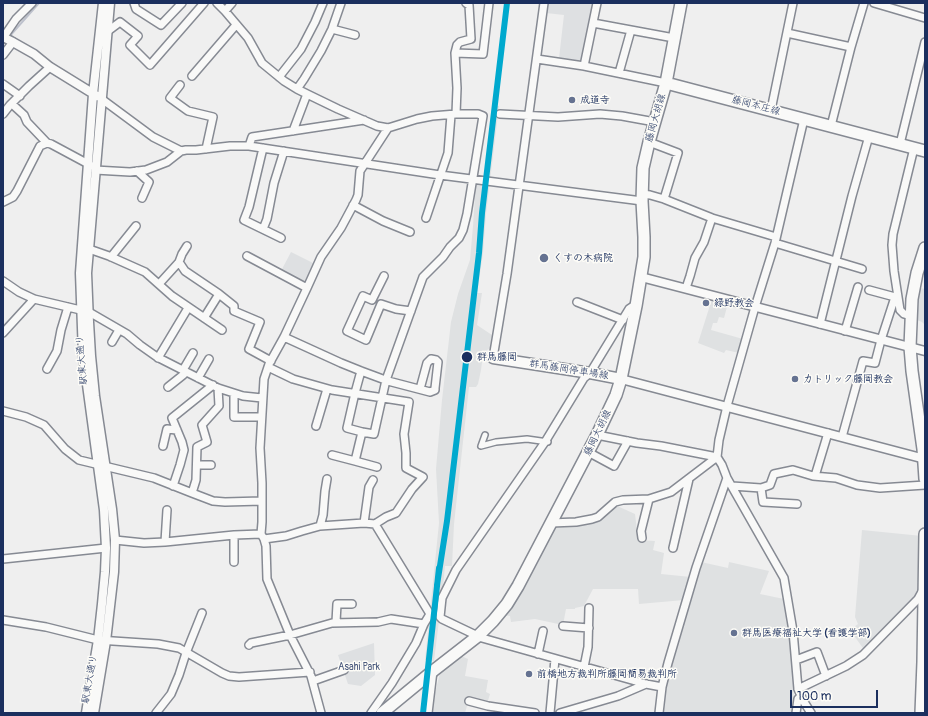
<!DOCTYPE html>
<html>
<head>
<meta charset="utf-8">
<style>
  body { margin:0 }
  #map { position:relative; width:928px; height:716px; overflow:hidden; background:#efefef; font-family:Pangolin,sans-serif }
  canvas { display:block }
  .frame { position:absolute; inset:0; border:4px solid #1b2f5e; pointer-events:none }
  .scale { position:absolute; left:790px; top:690px; width:88px; height:18px; box-sizing:border-box; border:2px solid #1b2f5e; border-top:0; padding-left:5px; font-size:12px; line-height:14px; white-space:nowrap; color:#1b2f5e; -webkit-text-stroke:3px #fdfcf7; paint-order:stroke }
</style>
</head>
<body>
<div id="map">
<canvas width="928" height="716"></canvas>
<div class="frame"></div>
<div class="scale">100 m</div>
</div>
<script>
const c = document.querySelector('canvas').getContext('2d');
c.lineJoin = 'round';
function fillPath(path, color) { c.fillStyle = color; c.fill(path, 'evenodd'); }
const poly = rows => new Path2D(rows.map(r => 'M' + r).join(''));
function trace(path, color, width, dash) { c.strokeStyle = color; c.lineWidth = width; c.lineCap = dash ? 'butt' : 'round'; c.setLineDash(dash || []); c.stroke(path); }
function write(font, color, halo, rows, align = 'center') {
  c.font = font + ' Pangolin,"Klee One",sans-serif'; c.lineWidth = 3; c.setLineDash([]); c.textBaseline = 'middle'; c.strokeStyle = halo; c.fillStyle = color; for (const [text, x, y, turn = 0] of rows) {
    c.save(); c.translate(x, y); c.rotate((+turn || 0) * Math.PI / 180); c.textAlign = isNaN(turn) ? turn : align; if (halo) c.strokeText(text, 0, 0); c.fillText(text, 0, 0); c.restore();
  }
}
fillPath(poly([
  [493,105,499,106,486,214,483,253,477,293,482,293,477,325,492,335,490,348,483,353,481,370,478,384,476,387,469,387,454,524,452,566,445,566,443,587,439,597,438,617,439,621,434,661,425,660,439,523,436,469,442,400,451,322,458,294,470,260,473,226,476,182,484,182],
  [712,299,728,303,724,318,719,317,717,323,713,323,711,330,743,339,739,353,726,350,724,353,698,343],
  [615,505,635,514,638,540,655,541,653,550,664,553,661,574,691,577,684,600,639,604,638,589,593,589,584,606,575,608,575,609,566,609,563,625,535,619,511,622,510,616,503,615,552,524,595,521],
  [862,530,922,536,920,592,865,651,850,630,858,624,855,617],
  [701,562,728,568,729,562,769,571,760,594,784,599,794,682,793,713,662,713,664,697,669,667],
  [459,655,468,659,465,676,488,680,486,692,490,694,487,704,469,699,465,713,430,713,441,669]
]), '#dfe1e2');
fillPath(poly([
  [547,3,595,3,583,62,559,58,564,15,546,13],
  [291,252,315,264,307,283,304,284,281,271],
  [920,288,925,289,925,325,922,322,917,320],
  [374,643,375,675,361,686,348,684,338,655]
]), '#dee0e2');
trace(poly([
  [8,38,39,3]
]), '#bdc1cc', 2);
const pedestrian = poly([
  [485,435,481,446,496,442,527,439,548,442]
]);
const minor = poly([
  [134,3,136,9,161,25,182,3],
  [217,3,225,11,248,38,262,63,284,81,297,89,307,94,338,109,377,126,388,128,417,119,432,116,456,114,478,114,483,116,467,214,463,230,459,238,450,247,443,257,423,277,386,380,374,434,362,432,355,461,377,467],
  [874,3,925,18],
  [225,11,232,3],
  [593,23,674,38],
  [332,29,355,35],
  [108,31,120,22,138,36,130,45,150,65,204,3],
  [787,33,851,47],
  [3,38,16,19,32,3],
  [455,53,483,54,489,3],
  [3,55,13,42],
  [537,59,584,66,666,83],
  [584,66,597,3],
  [619,73,631,30],
  [192,76,236,25],
  [279,77,301,49,315,22,323,3],
  [3,84,20,96],
  [180,85,170,98,188,111,213,117,206,149],
  [297,89,304,79,321,51,332,29,341,3],
  [103,100,153,137,181,151,186,150,196,150,230,146,249,146,440,175,642,201],
  [12,104,24,115,27,122,47,143],
  [771,110,793,3],
  [3,114,10,105,29,86,50,67],
  [456,114,457,88,455,53,457,45,460,42,471,39,469,5,466,3],
  [500,114,558,117,600,114,622,116,655,122],
  [804,119,775,243,755,307,727,406,719,440,717,457,722,465,727,478,784,578,793,631,798,689,804,702,811,713],
  [831,126,851,47,864,3],
  [293,131,307,94],
  [649,142,678,153,664,199],
  [900,144,925,42],
  [249,146,252,137,364,120],
  [263,148,249,207,244,220,281,238],
  [95,170,130,172,146,170,167,162,181,151],
  [137,171,149,182,142,198],
  [642,194,650,195,664,199,712,218,776,237],
  [3,202,13,197,17,191,40,146,47,143,51,144,92,166],
  [353,205,383,221,410,232],
  [426,218,448,153,451,115],
  [263,229,267,219,274,183,284,151],
  [775,243,862,269],
  [187,246,182,254,179,262,185,271,219,294,234,306,234,311,260,322,249,349,271,361],
  [89,249,109,256,145,272,172,296,222,330],
  [247,256,307,288],
  [111,257,136,226],
  [384,276,372,300,363,296,347,331,366,340,381,304,396,309,411,311],
  [3,281,19,292,34,299,89,312,127,334,140,345,157,357,218,388,243,396,262,398],
  [159,284,179,262],
  [686,288,690,276,695,258,704,242,712,218],
  [869,290,895,297],
  [577,302,623,320],
  [636,306,632,307,629,309,590,373,584,378,545,442,456,570,442,598,440,617,442,619,482,638,646,684,662,687],
  [911,316,904,314,900,310,894,271,892,245,893,234,914,148],
  [204,318,219,294],
  [820,324,852,196,869,136],
  [845,331,858,287],
  [3,333,34,299],
  [284,337,341,363,361,371,388,381,430,392,435,390,435,388,438,362,436,360,431,359,427,363,420,389],
  [112,342,119,330],
  [158,358,188,308],
  [493,358,507,274,544,3],
  [268,367,293,379,332,390,409,402,404,434,406,453,406,468,423,477,412,489,396,513,386,517,375,524],
  [47,369,57,351,61,330,68,307],
  [183,370,193,353],
  [361,371,355,393,347,428,362,432],
  [198,378,209,359],
  [168,387,183,375,186,372],
  [234,394,234,417,261,417],
  [3,411,26,417,44,425,65,449,79,460,154,478,192,493,213,501,225,502,262,501],
  [316,426,327,389],
  [597,435,637,443,661,446,717,457],
  [842,437,863,361,875,363,881,340,895,297,898,297],
  [163,446,167,429,177,430],
  [588,452,614,466,628,441],
  [332,455,355,461],
  [197,465,211,465],
  [815,476,828,433],
  [173,486,180,465,184,450,182,442,172,418,213,385],
  [732,486,761,488,770,485,774,474,793,470,813,476,836,478,857,485,880,488,925,485],
  [761,488,763,502,797,504],
  [192,493,196,480,197,447,207,442,202,425,219,406,218,388],
  [364,523,369,487,373,480],
  [551,523,576,522,592,519,598,517,615,502,623,500,649,499,671,492,717,457],
  [320,526,323,515,325,491,327,479],
  [642,538,641,531,649,499],
  [264,539,286,536,302,531,320,526,364,523,375,524,430,614,424,624,416,643,392,683,371,713],
  [115,540,144,543,165,542,234,535,261,534],
  [165,542,167,510],
  [673,548,689,479],
  [3,559,106,548],
  [234,562,234,535],
  [3,620,46,627,98,640,158,644,179,648,222,673,229,676,239,677,310,672],
  [336,622,337,604,352,604],
  [563,626,589,628],
  [249,645,251,643,290,635,332,623,378,622,391,619,424,624],
  [538,654,543,631],
  [796,660,817,652,826,676],
  [584,667,588,647,589,608],
  [313,681,344,670],
  [798,689,846,666,863,655,918,599,923,590],
  [469,701,488,706,535,713],
  [156,713,171,694,179,675,186,653,202,613],
  [321,713,311,676,290,635,267,579,266,546,264,539,261,534,262,522,262,483,260,448,264,379,269,364,284,337,307,288,321,257,341,228,356,200,358,195,360,171,388,128],
  [428,713,433,671],
  [550,713,555,659],
  [560,713,618,696,646,684],
  [659,713,662,687,668,663,696,568,727,478],
  [796,713,798,699,801,696]
]);
const tertiary = poly([
  [3,37,11,41,34,54,50,67,97,96],
  [641,277,925,351],
  [621,379,925,459],
  [86,713,98,640,102,604,105,572,106,548,104,510,83,355,80,273,93,94,103,3],
  [94,713,106,641,114,572,115,540,112,509,95,396,91,356,89,322,87,273,110,3]
]);
const secondary = poly([
  [493,358,590,373,621,379]
]);
const primary = poly([
  [666,83,925,151],
  [925,248,917,273,912,299,910,347,912,371,923,449,925,479],
  [382,713,433,671,478,636,493,621,507,604,518,586,597,435,616,395,621,379,636,306,644,257,644,237,642,201,643,168,649,142,666,83,681,3],
  [921,713,923,662,925,534]
]);
trace(pedestrian, '#868a93', 8);
trace(minor, '#868a93', 10);
trace(tertiary, '#868a93', 11);
trace(secondary, '#868a93', 13);
trace(primary, '#868a93', 14);
trace(pedestrian, '#f9f9f8', 5);
trace(minor, '#f9f9f8', 7);
trace(tertiary, '#f9f9f8', 8);
trace(secondary, '#f9f9f8', 10);
trace(primary, '#f9f9f8', 11);
trace(poly([
  [437,585,447,521,479,253,482,213,507,3],
  [423,713,439,568]
]), '#00a9ce', 6);
for (const [x, y, r, color] of [
  [572,100,4,"#657291"],
  [544,258,5,"#657291"],
  [706,303,4,"#657291"],
  [467,357,6,"#1b2f5e"],
  [795,379,4,"#657291"],
  [734,633,4,"#657291"],
  [529,674,4,"#657291"]
]) { const dot = new Path2D(); dot.arc(x, y, r, 0, 2 * Math.PI); c.fillStyle = color; c.fill(dot); trace(dot, '#fdfcf7', 1.5); }
write('bold 10px', '#1b2f5e', '#fdfcf7', [
  ["成道寺",580,100],
  ["くすの木病院",553,258],
  ["緑野教会",714,303],
  ["カトリック藤岡教会",803,379],
  ["群馬医療福祉大学 (看護学部)",742,633],
  ["前橋地方裁判所藤岡簡易裁判所",537,674]
], 'left');
write('10px', '#1b2f5e', '#fdfcf7', [
  ["藤岡本庄線",756,106,15],
  ["藤岡大胡線",656,118,-74],
  ["駅東大通り",82,360,-95],
  ["群馬藤岡停車場線",569,370,9],
  ["藤岡大胡線",598,433,-64],
  ["駅東大通り",90,679,-80]
]);
write('bold 10px', '#1b2f5e', '#fdfcf7', [
  ["群馬藤岡",477,357]
], 'left');
write('10px', '#48587c', '#fdfcf7', [
  ["Asahi Park",359,667]
]);
</script>
</body>
</html>
